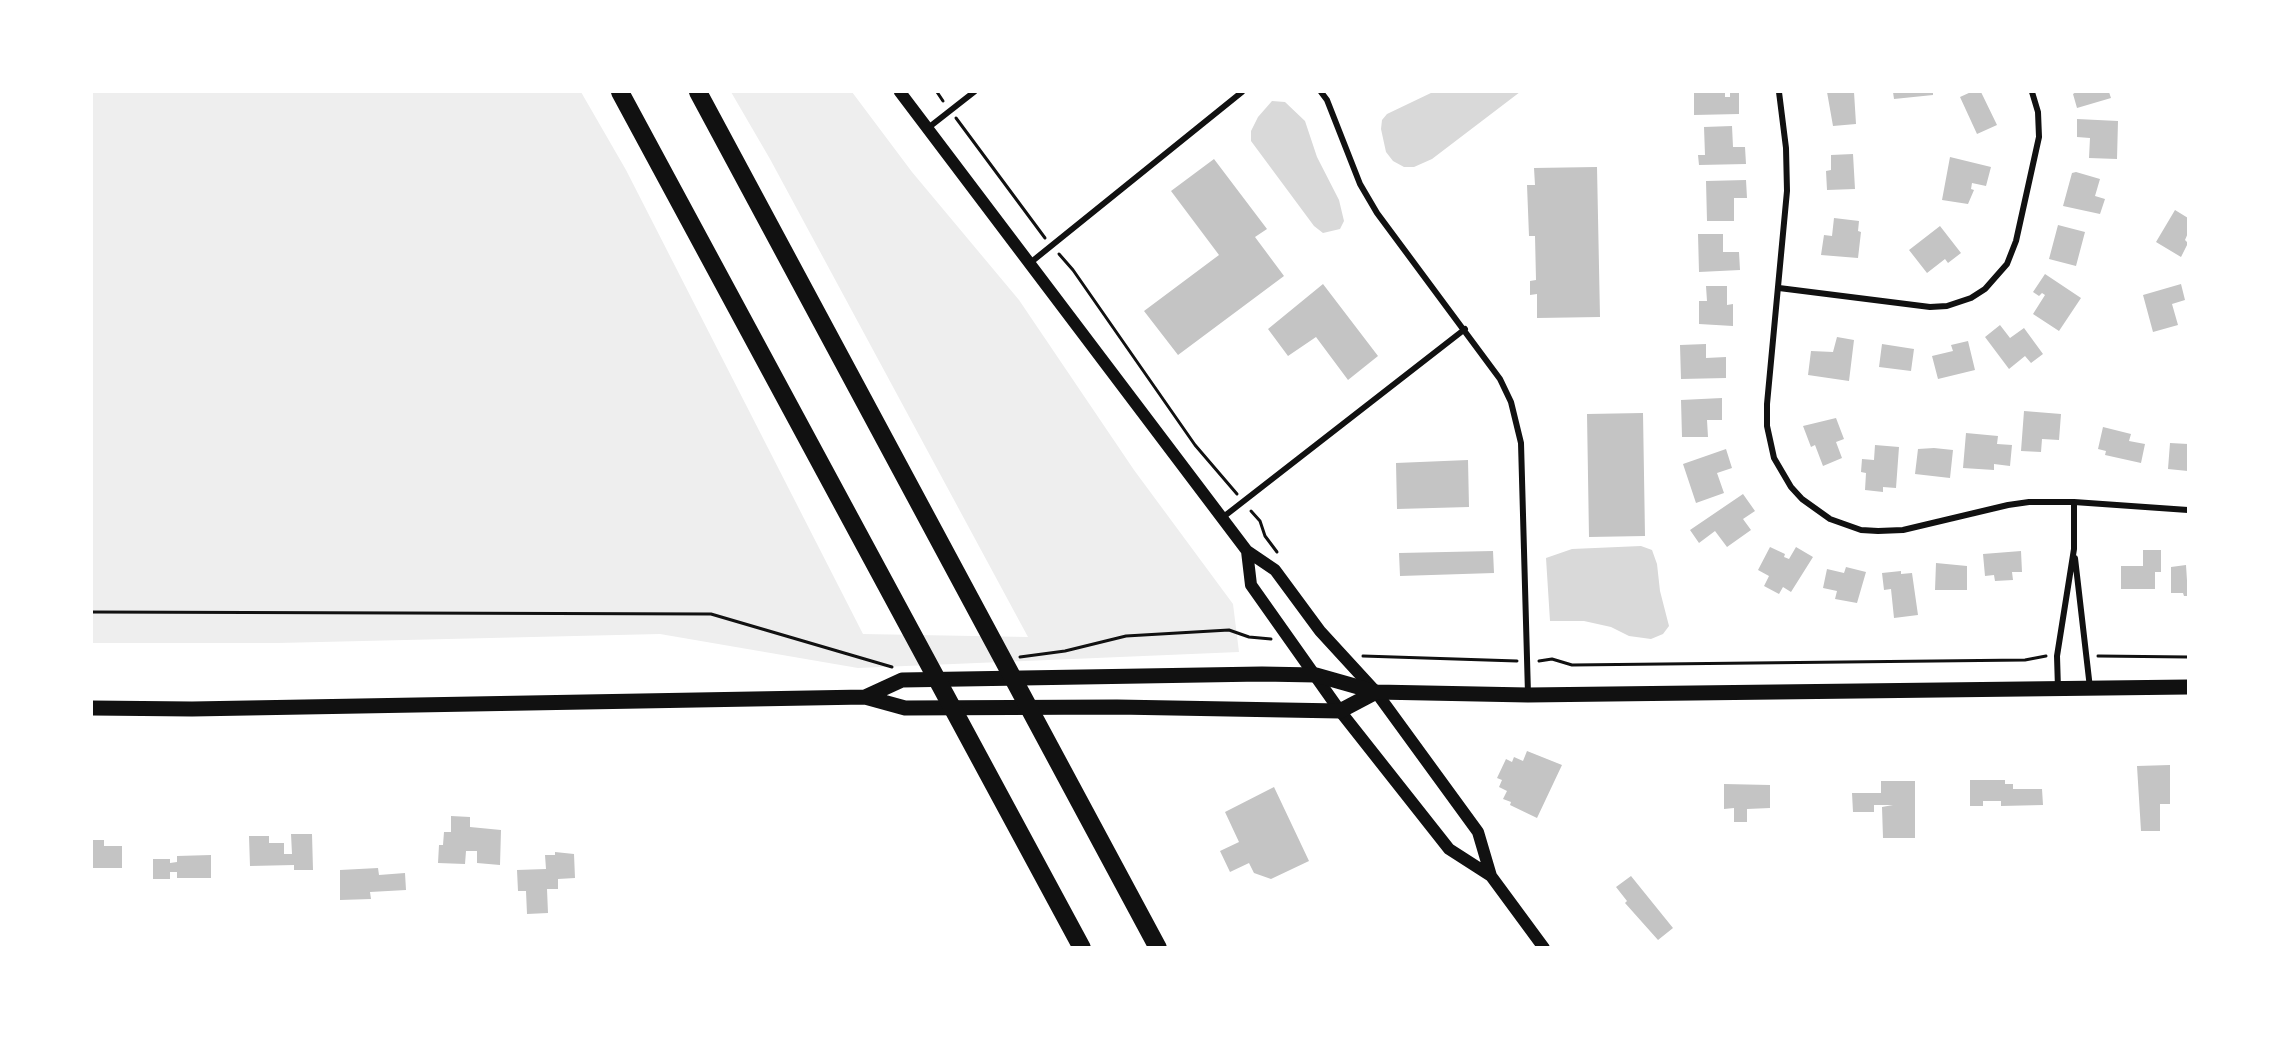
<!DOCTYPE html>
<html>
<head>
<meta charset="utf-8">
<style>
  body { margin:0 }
  #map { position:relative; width:2280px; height:1039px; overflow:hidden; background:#fff; font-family:"Fira Sans Condensed",sans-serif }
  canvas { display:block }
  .frame { position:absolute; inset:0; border:93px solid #fff; pointer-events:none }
</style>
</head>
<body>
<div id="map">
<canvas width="2280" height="1039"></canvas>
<div class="frame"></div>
</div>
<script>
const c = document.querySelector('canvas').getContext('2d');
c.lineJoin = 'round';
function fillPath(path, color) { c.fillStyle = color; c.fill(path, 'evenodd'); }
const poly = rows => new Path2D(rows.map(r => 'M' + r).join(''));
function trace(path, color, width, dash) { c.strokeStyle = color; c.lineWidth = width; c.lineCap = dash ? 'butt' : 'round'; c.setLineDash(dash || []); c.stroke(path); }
fillPath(poly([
  [92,92,581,92,626,170,863,634,1028,637,770,159,731,92,852,92,912,172,1019,300,1134,470,1233,604,1239,652,858,668,660,634,278,643,92,643]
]), '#eee');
fillPath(poly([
  [1433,92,1520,92,1432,159,1414,167,1404,167,1393,161,1386,152,1381,129,1382,120,1387,114],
  [1272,101,1285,102,1305,121,1317,157,1339,200,1344,221,1340,229,1323,233,1314,226,1251,141,1251,131,1258,117],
  [1641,546,1652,550,1657,564,1660,591,1669,626,1663,634,1651,639,1629,636,1611,627,1584,621,1550,621,1546,558,1572,549]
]), '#d9d9d9');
fillPath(poly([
  [1694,92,1725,92,1725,97,1730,97,1730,92,1739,92,1739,114,1694,115],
  [1827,92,1854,92,1856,124,1833,126],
  [1893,92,1933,92,1933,95,1894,99],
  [1971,92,1981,92,1997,125,1977,134,1960,97],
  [2076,92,2109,92,2111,98,2077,108,2073,94],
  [2077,119,2118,121,2117,159,2089,158,2090,138,2077,137],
  [1732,126,1733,147,1745,147,1746,164,1699,165,1698,155,1705,155,1704,127],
  [1853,154,1855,189,1827,190,1826,171,1831,170,1831,155],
  [1950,157,1991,167,1986,186,1972,183,1971,189,1974,190,1968,204,1942,200],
  [1214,159,1267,229,1255,237,1284,276,1178,355,1144,311,1219,255,1171,191],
  [1597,167,1600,317,1537,318,1537,294,1530,295,1530,281,1536,280,1535,236,1529,236,1527,185,1535,185,1534,168],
  [2076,172,2100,179,2095,196,2105,199,2100,214,2063,206,2072,173],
  [1746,180,1747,198,1734,198,1734,221,1707,221,1706,181],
  [2175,210,2188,218,2188,233,2185,240,2188,243,2181,257,2156,242],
  [1834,218,1859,221,1858,231,1861,232,1858,258,1821,255,1824,235,1832,236],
  [2058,225,2085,232,2076,266,2049,259],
  [1940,226,1961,253,1948,263,1945,259,1927,273,1909,250],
  [1698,234,1723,234,1723,252,1739,252,1740,270,1699,272],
  [2045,274,2081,298,2059,331,2033,314,2045,295,2042,293,2039,296,2033,292],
  [1323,284,1378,356,1348,380,1316,337,1288,356,1268,329],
  [2181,284,2185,300,2172,304,2178,325,2153,332,2143,295],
  [1706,286,1727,286,1727,305,1733,304,1733,326,1699,324,1699,301,1707,301],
  [2000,325,2010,338,2024,328,2043,354,2031,363,2025,356,2009,369,1985,337],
  [1837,337,1854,340,1849,381,1808,375,1811,351,1833,352],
  [1968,341,1975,370,1938,379,1932,356,1953,351,1951,345],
  [1706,344,1706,358,1726,357,1726,378,1681,379,1680,345],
  [1882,344,1914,349,1911,371,1879,367],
  [1722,398,1722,420,1707,420,1708,437,1682,437,1681,400],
  [2024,411,2061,414,2059,440,2042,439,2041,452,2021,451],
  [1643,413,1645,536,1589,537,1587,414],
  [1836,418,1844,439,1836,442,1842,458,1823,466,1815,445,1811,447,1803,426],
  [2103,427,2131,434,2129,441,2145,444,2141,463,2105,455,2106,451,2098,449],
  [1966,433,1998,436,1997,444,2012,445,2010,466,1994,464,1994,470,1963,468],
  [2170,443,2188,444,2188,471,2168,469],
  [1875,445,1899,447,1896,488,1883,487,1883,492,1865,490,1866,473,1861,472,1862,459,1874,460],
  [1934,448,1953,450,1950,478,1915,474,1918,449],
  [1726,449,1732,468,1717,473,1724,493,1696,503,1683,464],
  [1468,460,1469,507,1397,509,1396,463],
  [1743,494,1755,511,1743,519,1751,530,1727,547,1715,531,1699,543,1690,530],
  [1770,547,1785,554,1784,557,1789,559,1796,547,1813,557,1791,592,1783,587,1779,594,1764,586,1769,576,1758,570],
  [2143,550,2161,550,2161,572,2155,572,2155,589,2121,589,2121,566,2143,566],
  [1493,551,1494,573,1400,576,1399,553],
  [2021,551,2022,572,2012,572,2013,580,1995,581,1994,575,1985,576,1983,554],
  [1936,563,1967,566,1967,590,1935,590],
  [2186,565,2188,596,2184,596,2183,593,2171,593,2171,567],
  [1846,567,1866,572,1857,603,1835,599,1837,591,1823,588,1827,569,1844,573],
  [1901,571,1901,574,1912,573,1918,615,1894,618,1891,589,1884,590,1882,573],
  [1527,751,1562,765,1537,818,1510,805,1511,802,1503,799,1507,791,1499,787,1502,780,1497,778,1506,759,1512,762,1514,757,1523,761],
  [2170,765,2170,804,2160,804,2160,831,2141,831,2137,766],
  [1970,780,2005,780,2005,784,2013,784,2013,789,2042,789,2043,805,2001,806,2001,801,1983,801,1983,806,1970,806],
  [1881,781,1915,781,1915,838,1883,838,1882,807,1893,805,1874,805,1874,812,1853,812,1852,793,1881,793],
  [1724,784,1770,785,1770,808,1747,809,1747,822,1734,822,1734,808,1724,809],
  [1274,787,1309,861,1271,879,1254,873,1249,863,1230,872,1220,851,1239,842,1225,812],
  [451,816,470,817,470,827,501,830,500,865,477,863,477,851,466,851,465,864,438,863,439,845,443,845,444,832,451,832],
  [291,834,312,834,313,870,294,870,294,865,250,866,249,836,269,836,269,843,284,843,284,854,292,854],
  [92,840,104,840,104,846,122,846,122,868,92,868],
  [555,852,574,854,575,878,558,879,558,889,547,889,548,913,527,914,526,891,518,891,517,870,546,869,545,855,555,855],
  [211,855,211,878,177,878,177,872,170,872,170,879,153,879,153,859,170,859,170,863,177,862,177,856],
  [378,868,379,875,405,873,406,890,370,892,371,899,340,900,340,870],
  [1631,876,1673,928,1658,940,1625,903,1627,901,1616,887]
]), '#c4c4c4');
trace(poly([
  [937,92,943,101],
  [956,118,1045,238],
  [1059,254,1073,270,1195,445,1237,494],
  [1251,511,1260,521,1265,536,1277,552],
  [92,612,711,614,892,667],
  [1363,656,1517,661],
  [2098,656,2188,657],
  [1020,657,1065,651,1126,636,1229,630,1249,637,1271,639],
  [1539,661,1552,659,1572,665,2025,660,2046,656]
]), '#111', 3);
trace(poly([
  [1321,92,1327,100,1360,184,1377,213,1500,379,1511,402,1521,443,1528,694],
  [1779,92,1786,148,1787,191,1767,404,1767,426,1774,458,1791,487,1802,499,1830,519,1861,530,1878,531,1903,530,2008,505,2029,502,2074,502,2188,510],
  [928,128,974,92],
  [1030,263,1242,92],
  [1779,288,1930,307,1947,306,1971,298,1985,289,2007,264,2016,241,2039,137,2038,112,2032,92],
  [1222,518,1465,329],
  [2075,558,2090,688],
  [2058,689,2057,656,2074,549,2074,502]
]), '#111', 6);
trace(poly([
  [900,92,1247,551,1275,570,1320,631,1376,692,1478,832,1491,876],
  [1247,551,1251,585,1340,711,1449,849,1491,876,1544,948]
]), '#111', 12);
trace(poly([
  [865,697,902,680,1262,674,1316,675,1376,692,1528,695,2188,687],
  [92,708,192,709,865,697,905,708,1117,707,1340,711,1376,692]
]), '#111', 15);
trace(poly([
  [620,92,1082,948],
  [698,92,1158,948]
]), '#111', 18);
</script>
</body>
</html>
